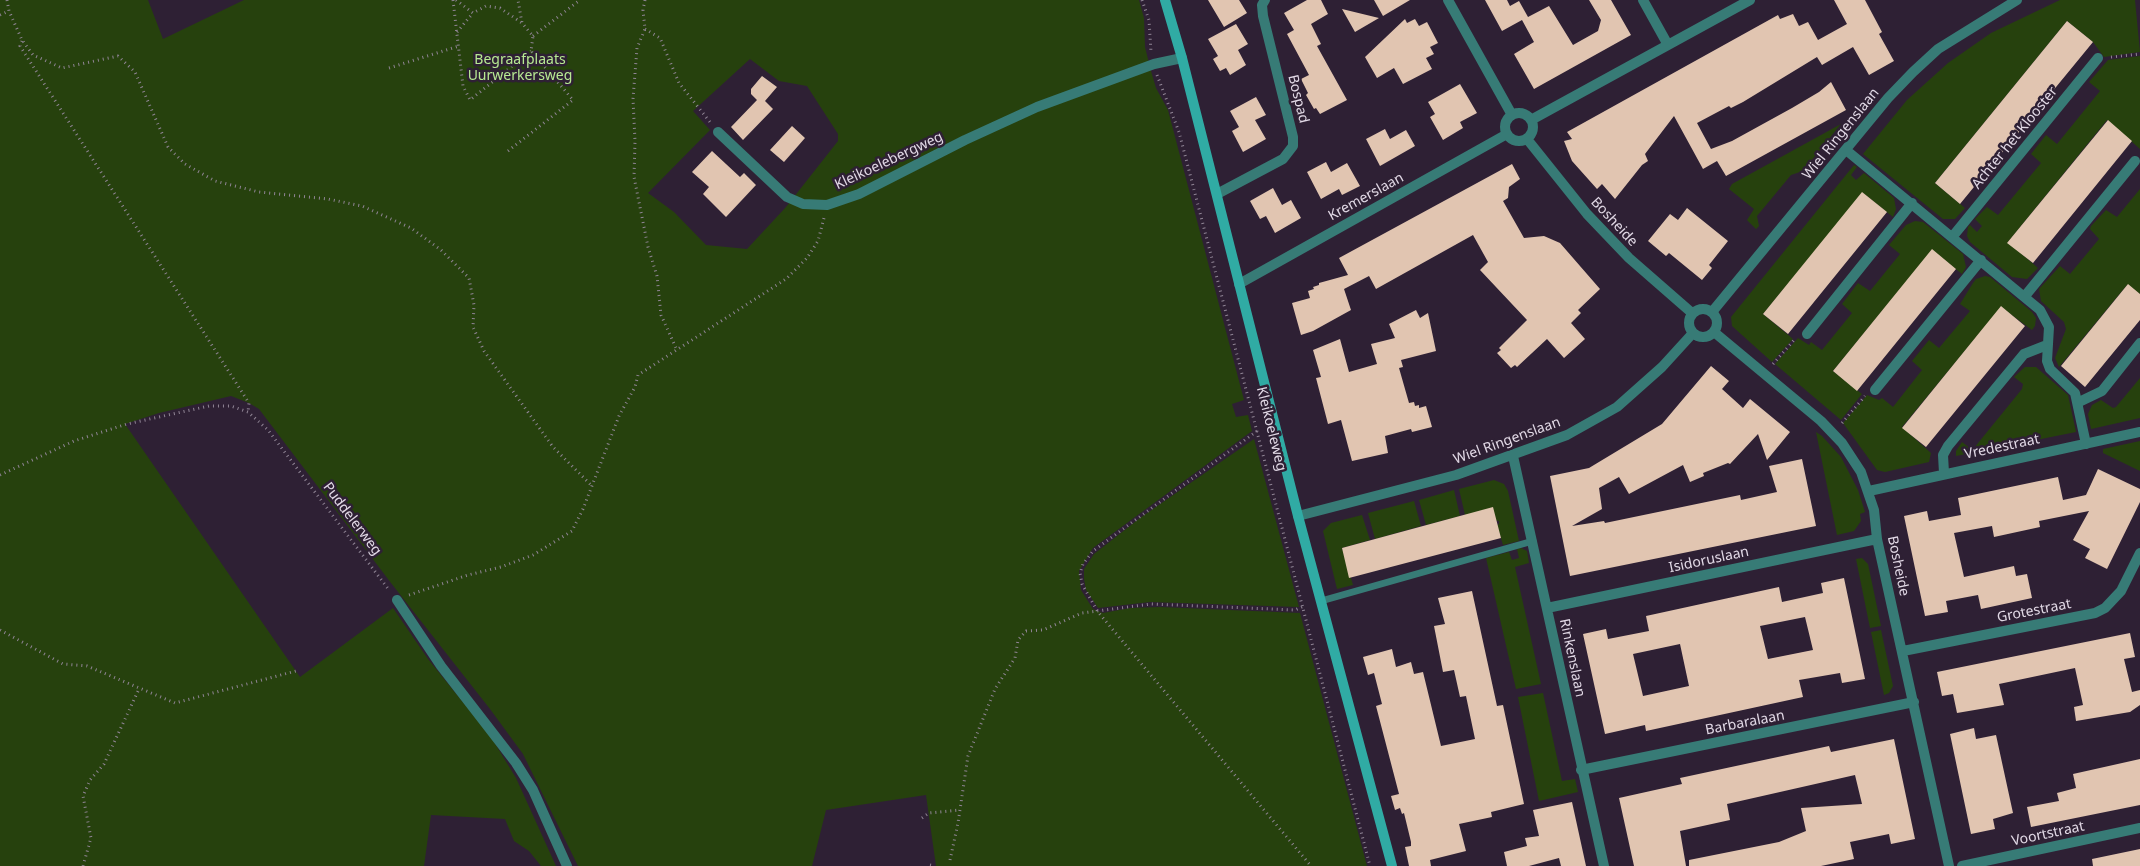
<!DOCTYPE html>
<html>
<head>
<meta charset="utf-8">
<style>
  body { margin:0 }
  canvas { display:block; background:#2e2034 }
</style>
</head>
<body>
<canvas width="2140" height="866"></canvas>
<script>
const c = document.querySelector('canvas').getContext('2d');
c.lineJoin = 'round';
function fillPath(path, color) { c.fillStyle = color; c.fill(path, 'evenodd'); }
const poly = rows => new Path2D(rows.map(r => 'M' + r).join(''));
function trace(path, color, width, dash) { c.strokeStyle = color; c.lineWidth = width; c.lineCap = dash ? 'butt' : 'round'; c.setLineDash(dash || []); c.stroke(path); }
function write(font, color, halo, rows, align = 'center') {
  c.font = font + ' "Noto Sans",sans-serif'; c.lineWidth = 5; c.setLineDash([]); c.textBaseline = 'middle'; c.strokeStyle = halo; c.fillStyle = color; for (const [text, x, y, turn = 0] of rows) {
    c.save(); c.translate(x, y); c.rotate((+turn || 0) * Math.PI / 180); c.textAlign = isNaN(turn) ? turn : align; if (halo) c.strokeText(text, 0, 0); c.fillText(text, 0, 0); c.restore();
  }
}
fillPath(poly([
  [0,0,148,0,163,39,244,0,1139,0,1144,18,1145,47,1151,71,1156,88,1168,110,1244,400,1232,404,1236,417,1248,415,1252,431,1093,548,1079,571,1081,590,1093,609,1103,613,1130,608,1160,607,1300,613,1367,866,936,866,926,795,826,810,812,866,578,866,523,754,490,709,391,583,259,409,249,403,231,396,159,413,125,424,300,677,393,608,428,659,491,737,516,778,556,866,541,866,529,851,514,841,505,819,431,815,424,866,0,866],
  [750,59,779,81,807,86,838,134,838,141,786,207,747,249,706,245,674,212,648,193,710,130,693,111],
  [2060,0,2135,0,2140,52,2104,57,2093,42,2067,21,1935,183,1965,208,1955,219,1943,219,1863,154,1907,100,1948,63,1991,33],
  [2140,56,2140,149,2107,120,2008,242,2038,268,2027,279,2012,277,1970,242,1967,236,1968,227,1970,225,1977,232,1982,226,1975,219,1987,207,1998,215,2041,163,2031,154,2046,135,2057,144,2100,91,2089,82,2108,60],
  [1841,124,1803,171,1791,175,1757,216,1759,226,1756,229,1747,220,1754,209,1729,189,1732,184],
  [1854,165,1857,167,1851,175,1856,180,1864,173,1894,198,1896,209,1893,217,1863,193,1763,314,1793,339,1772,362,1732,326,1731,317],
  [2140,189,2140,294,2127,285,2059,367,2055,358,2066,329,2064,322,2041,301,2039,289,2060,266,2070,274,2099,239,2090,229,2091,226,2106,210,2117,217],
  [1915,221,1923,222,1963,254,1966,267,1962,274,1932,250,1833,371,1862,394,1841,420,1775,364,1798,338,1809,345,1811,342,1822,350,1852,313,1842,304,1858,283,1870,291,1900,254,1889,245,1906,225],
  [1985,276,1990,277,2032,312,2036,318,2035,326,2032,330,2001,307,1902,427,1931,453,1929,462,1885,472,1877,470,1843,423,1867,395,1879,400,1882,398,1893,407,1922,370,1912,361,1929,340,1939,348,1970,311,1960,304,1973,283,1976,279],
  [2025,367,2036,367,2068,395,2076,432,1956,456,1956,451,1962,442,1971,449,1974,448,2022,389,2023,384,2014,377],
  [2140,378,2140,418,2091,429,2088,414,2092,405,2101,400,2113,408,2116,407],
  [1816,432,1822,436,1841,457,1858,490,1865,512,1860,514,1861,521,1854,531,1837,535],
  [1254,439,1299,607,1150,602,1098,608,1086,590,1084,579,1084,569,1094,554,1140,518],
  [2140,441,2140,471,2103,453,2103,449],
  [1494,480,1504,484,1508,491,1519,541,1503,545,1497,525,1499,524,1499,521,1465,515,1459,489],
  [1454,490,1460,516,1426,525,1419,500],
  [1414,501,1421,526,1375,539,1368,513],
  [1362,515,1370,540,1342,548,1353,585,1337,589,1323,531,1331,523],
  [1521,548,1527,551,1529,563,1515,567,1541,684,1516,689,1486,558,1509,552,1512,560,1519,558,1517,549],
  [1862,558,1868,564,1881,626,1870,628,1856,559],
  [1881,630,1893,686,1889,693,1884,695,1871,632],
  [1543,693,1562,781,1575,779,1578,792,1539,801,1518,697]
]), '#26410d');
fillPath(poly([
  [1208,0,1239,0,1247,13,1224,27],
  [1307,0,1321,0,1328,14,1311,24,1321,44,1317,46,1347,100,1320,114,1316,108,1314,109,1306,95,1308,93,1301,79,1309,75,1287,34,1294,30,1284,13],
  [1374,0,1410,0,1383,16],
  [1485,0,1507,0,1510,6,1519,1,1528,17,1549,6,1573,45,1598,31,1601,20,1589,0,1611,0,1631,35,1534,89,1514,54,1534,42,1522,20,1502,31],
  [1834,0,1865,0,1882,32,1879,34,1894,61,1869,75,1853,47,1822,65,1817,57,1743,102,1731,108,1729,106,1697,123,1711,149,1732,141,1792,108,1819,92,1831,82,1846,110,1726,176,1717,161,1703,169,1674,116,1645,154,1648,161,1642,165,1615,199,1602,184,1597,189,1572,161,1564,141,1572,139,1567,132,1778,15,1780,19,1793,14,1799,26,1808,22,1818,40,1847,24],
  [1342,9,1379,18,1355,32],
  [1405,19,1407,23,1415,19,1419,26,1427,22,1438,43,1430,47,1434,54,1426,58,1432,69,1403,84,1394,68,1377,78,1365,57],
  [2067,21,2093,42,1960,204,1935,183],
  [1236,24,1248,44,1238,50,1246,65,1230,75,1226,68,1220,71,1213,59,1218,56,1208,39],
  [762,76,777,87,765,101,773,109,743,140,731,127,757,100,751,94,751,89],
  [1460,84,1477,113,1460,122,1463,128,1443,140,1430,117,1435,114,1428,102],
  [1256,97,1266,115,1255,120,1266,139,1243,152,1232,131,1239,127,1230,111],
  [2108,120,2132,141,2033,263,2007,243],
  [792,126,805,138,784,162,770,150],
  [1385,129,1390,139,1406,130,1415,146,1380,166,1366,139],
  [712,151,740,177,744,173,756,185,726,217,703,194,709,187,692,172],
  [1326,162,1331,172,1347,163,1360,186,1342,195,1339,189,1321,199,1307,172],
  [1512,164,1520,179,1509,187,1508,198,1503,201,1524,238,1544,236,1560,243,1600,289,1578,310,1581,313,1571,323,1585,339,1564,358,1547,339,1517,367,1515,365,1511,368,1497,353,1501,350,1499,348,1527,320,1480,270,1488,262,1473,235,1376,289,1369,276,1344,289,1351,310,1313,331,1301,335,1292,303,1310,298,1308,291,1314,289,1313,287,1319,285,1319,283,1348,275,1339,258],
  [1273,188,1282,205,1291,200,1301,218,1275,233,1266,216,1260,219,1250,201],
  [1862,192,1887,212,1788,334,1763,314],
  [1687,208,1728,241,1709,265,1712,268,1702,280,1669,253,1666,256,1648,241,1670,214,1678,220],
  [1932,249,1956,269,1857,391,1833,371],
  [2128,284,2140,294,2140,320,2085,387,2061,366],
  [2001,306,2025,326,1926,447,1902,428],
  [1416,310,1420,318,1428,313,1436,351,1401,360,1403,367,1399,368,1409,403,1414,402,1415,406,1419,405,1419,408,1426,406,1432,427,1412,432,1411,429,1385,436,1388,453,1352,461,1341,420,1328,424,1316,378,1321,377,1313,350,1340,339,1349,372,1377,364,1371,344,1395,338,1389,324],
  [1711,366,1729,381,1722,389,1743,408,1750,399,1790,432,1767,460,1758,434,1730,464,1728,463,1703,473,1704,476,1690,482,1683,465,1629,494,1619,477,1599,488,1602,509,1572,526,1604,521,1605,523,1740,495,1741,500,1777,492,1769,466,1802,459,1816,526,1570,576,1550,476,1589,468,1662,424],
  [2098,469,2140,489,2140,502,2107,569,2085,558,2090,549,2073,540,2089,511,2039,521,2040,527,1994,537,1992,526,1954,533,1964,577,2014,566,2016,576,2027,574,2032,598,1981,609,1978,595,1946,601,1948,612,1925,616,1904,516,1927,511,1929,521,1961,515,1958,498,2058,477,2063,500,2086,495],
  [1493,507,1501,538,1349,578,1342,548],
  [1844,578,1865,679,1842,683,1840,673,1799,680,1803,697,1646,731,1645,725,1605,734,1583,634,1606,629,1608,639,1649,631,1646,616,1779,587,1782,602,1823,593,1821,583],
  [1805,617,1813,650,1768,659,1760,626],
  [1680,644,1689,686,1643,696,1633,654],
  [1472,591,1497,706,1503,705,1524,804,1491,812,1492,817,1459,824,1466,851,1430,860,1431,866,1409,866,1405,847,1411,846,1411,842,1404,813,1402,814,1400,808,1395,810,1391,796,1399,794,1376,706,1382,704,1374,673,1368,675,1363,657,1392,649,1396,667,1411,662,1414,674,1423,672,1441,746,1475,739,1466,696,1460,697,1454,670,1443,672,1434,626,1445,624,1438,598],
  [2130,633,2135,657,2124,659,2132,692,2140,690,2140,705,2130,712,2076,721,2074,707,2083,705,2075,668,1999,684,2004,705,1957,713,1953,694,1942,696,1937,672],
  [1974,728,1976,739,1996,735,2013,813,1993,819,1995,829,1971,834,1950,734],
  [1894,739,1915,839,1891,844,1889,834,1850,842,1854,859,1821,866,1689,866,1689,860,1779,842,1806,831,1801,808,1862,804,1855,775,1727,804,1730,820,1680,831,1686,866,1634,866,1619,798,1682,784,1680,778,1829,746,1831,752],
  [2140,759,2140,805,2031,827,2027,807,2059,801,2057,793,2076,788,2073,774],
  [1572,802,1586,866,1561,866,1559,858,1529,866,1507,866,1504,852,1527,846,1525,838,1539,836,1533,810],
  [2140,849,2140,866,2093,866,2092,859]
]), '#e1c5b1');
trace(poly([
  [7,0,9,11,22,40,33,55,62,68,118,56,135,72,168,147,185,164,215,181,259,192,328,199,362,206,411,228,441,250,469,278,474,305,473,327,484,351,553,447,592,486],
  [453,0,463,86,470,100,531,51],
  [456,0,473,13,486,6,500,8,522,23],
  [645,0,643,10,645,29,637,48,633,99,635,141,634,177,648,247,657,276,661,315,676,348],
  [1142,0,1149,20,1151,52],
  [0,15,9,11],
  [645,29,660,38,679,83,710,122],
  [457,32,473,13],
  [533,36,580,0],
  [22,41,20,46,249,403,248,412],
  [2111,57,2140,54],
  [389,68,459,46],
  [1157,75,1179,132,1370,866],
  [508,151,573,100,531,51,533,36,522,23,518,0],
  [1773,364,1795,339],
  [1842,423,1865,396],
  [1257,431,1093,551,1083,564,1080,573,1082,584,1098,612,1311,866],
  [0,475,74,441,127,424,209,406,231,406,248,412,268,430,389,590],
  [409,595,468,575,501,567,533,555,572,531,583,509,619,416,635,387,638,375,786,279,807,258,818,241,824,218],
  [0,630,63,664,87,666,175,703,296,671],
  [922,818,929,813,960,810],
  [950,860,958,823,968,756,995,689,1015,658,1018,640,1026,631,1043,630,1082,613,1151,604,1295,610,1304,606],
  [930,865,934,866],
  [83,866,91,838,83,796,90,780,104,764,139,689]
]), '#908595', 3, [1, 4]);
trace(poly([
  [1321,601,1533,541]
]), '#377b76', 7);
trace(poly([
  [1448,0,1512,115],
  [1643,0,1668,45],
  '1505 127a14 14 0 1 1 28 0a14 14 0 1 1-28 0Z',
  [1531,120,1750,0],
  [718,132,787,197,803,204,827,205,859,194,965,140,1037,107,1154,64,1182,58],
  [1527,139,1587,214,1629,258,1692,313],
  [1846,150,2040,310,2049,327,2047,361,2050,369,2075,393,2086,444],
  [1217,194,1283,159,1293,146,1293,137,1263,16,1262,5,1265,0],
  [1953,236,2098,58],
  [1239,284,1507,134],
  [2025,296,2135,161],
  '1689 323a14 14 0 1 1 28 0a14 14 0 1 1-28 0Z',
  [1712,312,1888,98,1913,72,1938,49,2017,0],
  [1714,332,1821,421,1842,443,1861,472,1874,510,1877,539,1949,866],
  [1807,334,1912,203],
  [1875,390,1981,260],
  [2079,402,2102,391,2140,343],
  [1513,456,1604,866],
  [1944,473,1943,455,1948,446,2024,354,2047,345],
  [1869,491,2140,432],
  [1298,516,1456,475,1567,435,1617,407,1662,367,1693,333],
  [397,600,441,666,516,763,533,790,567,866],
  [1547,608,1877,539],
  [1903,651,2095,613,2105,608,2121,591,2140,553],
  [1581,770,1914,702],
  [1962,866,2140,828]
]), '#377b76', 10);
trace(poly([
  [1165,0,1182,58,1298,516,1392,866]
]), '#30aba4', 10);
write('14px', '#b7e992', '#2e2034', [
  ["Begraafplaats",520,60],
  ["Uurwerkersweg",520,76]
]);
write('14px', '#e2d9e6', '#2e2034', [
  ["Bospad",1298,99,76],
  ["Wiel Ringenslaan",1841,134,-51],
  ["Achter het Klooster",2015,138,-51],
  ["Kleikoelebergweg",889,161,-25],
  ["Kremerslaan",1366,197,-29],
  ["Bosheide",1614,222,47],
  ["Kleikoeleweg",1271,429,76],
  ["Wiel Ringenslaan",1507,441,-20],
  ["Vredestraat",2002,447,-12],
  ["Puddelerweg",352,519,53],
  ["Isidoruslaan",1709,560,-12],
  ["Bosheide",1898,566,78],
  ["Grotestraat",2034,611,-11],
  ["Rinkenslaan",1572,658,78],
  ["Barbaralaan",1745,723,-11],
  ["Voortstraat",2048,834,-12]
]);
</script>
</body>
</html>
